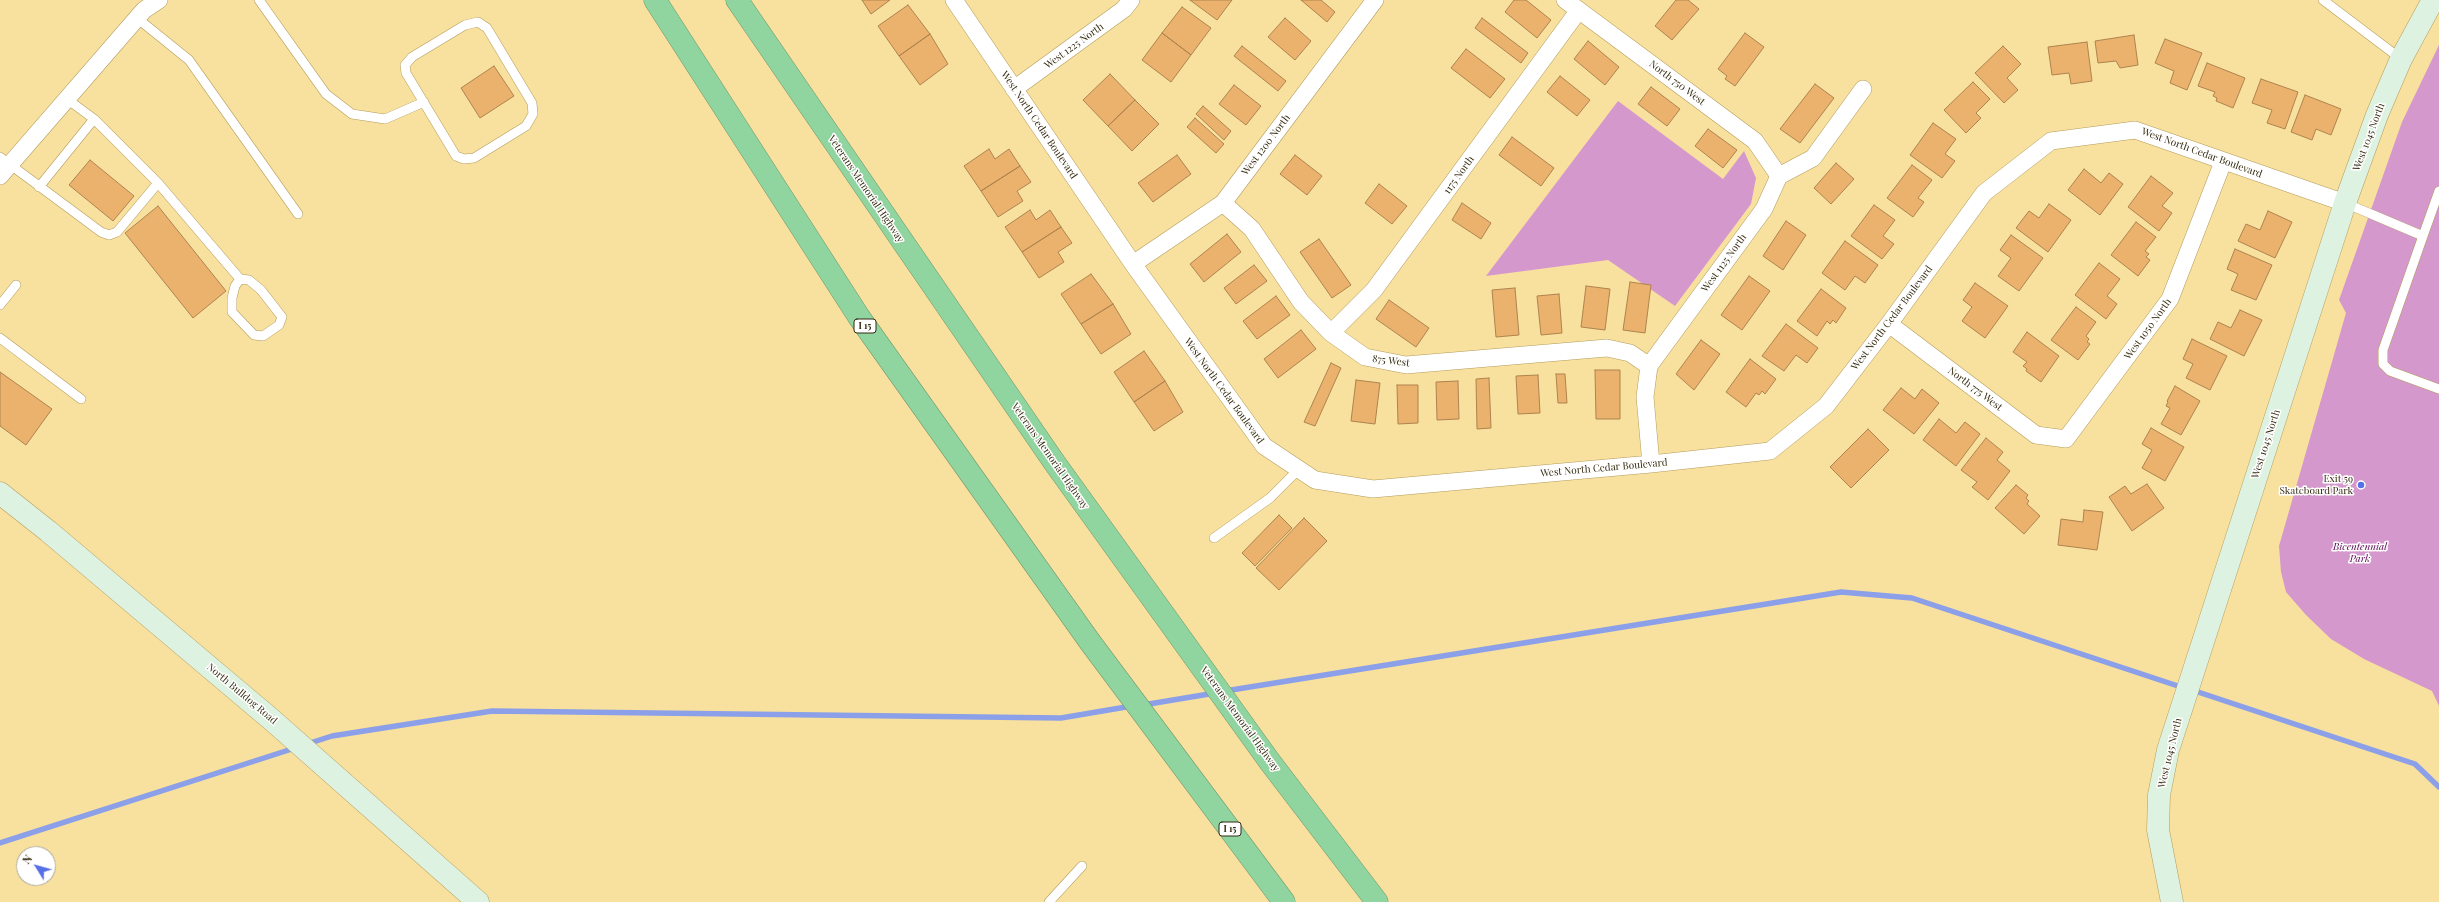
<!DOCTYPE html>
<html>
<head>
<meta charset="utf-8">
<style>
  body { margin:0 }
  #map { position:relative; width:2439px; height:902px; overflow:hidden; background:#f8e09e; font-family:"Playfair Display",serif }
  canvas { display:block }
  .north { position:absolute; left:16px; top:846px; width:40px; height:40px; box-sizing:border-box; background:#fff; border:1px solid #aeaa9f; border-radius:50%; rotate:307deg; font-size:11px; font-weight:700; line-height:16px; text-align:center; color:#342b10 }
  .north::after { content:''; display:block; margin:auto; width:14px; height:18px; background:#5770e6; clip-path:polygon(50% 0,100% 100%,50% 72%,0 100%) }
</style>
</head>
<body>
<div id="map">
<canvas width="2439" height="902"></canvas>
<div class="north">N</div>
</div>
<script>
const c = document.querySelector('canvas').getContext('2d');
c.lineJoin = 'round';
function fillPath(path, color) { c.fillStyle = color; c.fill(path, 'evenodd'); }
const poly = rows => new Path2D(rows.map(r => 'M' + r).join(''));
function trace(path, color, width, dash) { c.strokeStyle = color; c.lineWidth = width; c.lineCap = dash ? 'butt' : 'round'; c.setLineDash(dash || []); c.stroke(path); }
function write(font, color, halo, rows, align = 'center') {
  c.font = font + ' "Playfair Display",serif'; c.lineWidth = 3; c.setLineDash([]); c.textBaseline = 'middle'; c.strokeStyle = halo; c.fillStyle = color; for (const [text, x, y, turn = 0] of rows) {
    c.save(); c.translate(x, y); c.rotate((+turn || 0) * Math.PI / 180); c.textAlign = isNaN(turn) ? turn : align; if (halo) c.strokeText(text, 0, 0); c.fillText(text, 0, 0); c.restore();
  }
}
fillPath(poly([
  [2439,45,2439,706,2432,691,2364,659,2331,639,2306,615,2286,592,2281,572,2279,546,2346,313,2339,300,2402,122],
  [1618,101,1723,179,1744,151,1756,178,1751,204,1675,306,1608,260,1486,276]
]), '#d498cd');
trace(poly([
  [2192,690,2415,764,2439,787],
  [1225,691,1841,592,1912,598,2184,688],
  [1143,705,1215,693],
  [307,744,332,736,492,711,1061,718,1132,706],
  [0,843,295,748]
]), '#8ba0e8', 5.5);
const building = poly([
  [862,0,890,0,871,14,862,0],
  [1190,0,1232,0,1217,20,1190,0],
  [1301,0,1321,0,1335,12,1327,22,1301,0],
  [1514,0,1526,0,1551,20,1537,38,1505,12,1514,0],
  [1676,0,1688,0,1699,9,1672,40,1655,26,1676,0],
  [908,5,930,34,899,56,878,26,908,5],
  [1182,7,1211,28,1191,55,1162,33,1182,7],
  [1285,18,1311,41,1295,60,1268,37,1285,18],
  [1482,18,1528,53,1521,63,1475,28,1482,18],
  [1162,33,1191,55,1171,82,1142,60,1162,33],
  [1745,33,1764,47,1735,86,1725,79,1727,76,1718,69,1745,33],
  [930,34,948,64,920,85,899,56,930,34],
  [2134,35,2138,65,2120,68,2116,61,2098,63,2095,41,2134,35],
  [2165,39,2202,53,2187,90,2170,83,2174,71,2155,63,2165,39],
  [1588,41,1619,67,1605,85,1574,59,1588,41],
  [2087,42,2092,81,2071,84,2069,73,2052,75,2048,47,2087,42],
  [1242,46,1286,81,1278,91,1234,56,1242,46],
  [2003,46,2021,64,2007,78,2018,90,2004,103,1975,73,2003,46],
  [1466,49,1505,79,1490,98,1451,68,1466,49],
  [2207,63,2245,78,2233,108,2216,101,2217,98,2213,96,2215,92,2198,86,2207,63],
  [494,66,514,96,480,118,461,88,494,66],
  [1110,74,1135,100,1108,126,1083,100,1110,74],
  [1560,76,1590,100,1577,116,1547,92,1560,76],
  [2261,79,2298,92,2285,129,2267,123,2272,110,2252,103,2261,79],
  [1973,82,1990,99,1976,113,1981,118,1966,133,1944,110,1973,82],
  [1815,84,1834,98,1800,143,1780,129,1815,84],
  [1234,85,1261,106,1246,125,1219,104,1234,85],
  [1651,87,1680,109,1667,126,1638,104,1651,87],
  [2305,95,2341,109,2331,135,2316,129,2312,140,2291,132,2305,95],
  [1135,100,1159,124,1132,151,1108,126,1135,100],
  [1203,106,1231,131,1224,140,1196,114,1203,106],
  [1195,118,1224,144,1216,153,1187,127,1195,118],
  [1933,123,1956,139,1945,154,1955,161,1942,178,1910,155,1933,123],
  [1708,129,1737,150,1723,168,1695,146,1708,129],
  [1512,137,1554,168,1541,186,1499,155,1512,137],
  [989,149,995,159,1009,149,1020,166,981,191,964,166,989,149],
  [1177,155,1191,174,1153,202,1138,183,1177,155],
  [1295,155,1322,176,1307,195,1280,174,1295,155],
  [90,160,134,196,113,221,69,185,90,160],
  [1836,163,1854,179,1831,204,1814,188,1836,163],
  [1912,165,1932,180,1918,198,1924,202,1913,217,1887,198,1912,165],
  [1020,166,1031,182,1017,191,1023,201,998,217,981,191,1020,166],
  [2084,169,2101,183,2109,173,2123,184,2100,215,2068,190,2084,169],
  [2151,176,2173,193,2162,206,2172,213,2159,231,2128,207,2151,176],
  [1379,184,1407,206,1392,224,1365,203,1379,184],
  [1462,203,1491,223,1481,239,1452,220,1462,203],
  [2049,204,2071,220,2048,252,2016,228,2029,211,2039,218,2049,204],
  [1874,205,1895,220,1883,236,1894,244,1882,259,1851,236,1874,205],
  [158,206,226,291,193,318,125,233,158,206],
  [1030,210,1036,220,1050,210,1061,227,1022,252,1005,227,1030,210],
  [2268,211,2292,222,2275,258,2238,241,2246,224,2260,230,2268,211],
  [1786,221,1806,235,1783,270,1763,256,1786,221],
  [2136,222,2156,237,2145,251,2149,254,2146,257,2150,260,2138,276,2111,255,2136,222],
  [1061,227,1072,243,1058,252,1064,262,1039,278,1022,252,1061,227],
  [1227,234,1241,252,1204,282,1190,264,1227,234],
  [2011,235,2043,258,2019,291,1998,276,2011,258,2000,250,2011,235],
  [1319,239,1351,285,1332,298,1300,252,1319,239],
  [1845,241,1878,265,1865,283,1855,276,1845,290,1822,273,1845,241],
  [2235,249,2272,265,2256,300,2231,290,2238,274,2227,269,2235,249],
  [2099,263,2120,279,2107,296,2117,304,2106,319,2075,295,2099,263],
  [1254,265,1267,281,1236,304,1224,288,1254,265],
  [1091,274,1113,304,1081,324,1061,294,1091,274],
  [1749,276,1770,291,1742,330,1721,315,1749,276],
  [1630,282,1651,285,1645,333,1623,330,1630,282],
  [1975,283,2008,306,1985,338,1962,321,1972,307,1963,300,1975,283],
  [1586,286,1610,289,1605,330,1581,327,1586,286],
  [1515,288,1519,335,1496,337,1492,290,1515,288],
  [1821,289,1846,308,1836,323,1833,320,1830,324,1827,321,1817,336,1797,321,1821,289],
  [1559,294,1562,333,1541,335,1537,296,1559,294],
  [1276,296,1290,315,1257,339,1243,321,1276,296],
  [1389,300,1429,328,1416,347,1376,319,1389,300],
  [1113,304,1131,334,1101,354,1081,324,1113,304],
  [2076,307,2096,322,2086,336,2089,339,2087,342,2090,344,2078,360,2051,340,2076,307],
  [2240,310,2262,320,2244,356,2210,339,2218,322,2231,328,2240,310],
  [1786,324,1818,348,1807,363,1796,355,1784,371,1762,356,1786,324],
  [1301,330,1316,349,1278,378,1264,359,1301,330],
  [2027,332,2059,356,2041,382,2026,371,2027,369,2023,366,2027,362,2013,352,2027,332],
  [2192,339,2227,356,2210,390,2186,378,2193,364,2183,359,2192,339],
  [1701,340,1720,354,1694,390,1676,374,1701,340],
  [1144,351,1165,381,1134,402,1114,372,1144,351],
  [1750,359,1776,379,1765,394,1762,391,1759,395,1756,393,1746,407,1726,392,1750,359],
  [1331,363,1341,368,1315,426,1304,422,1331,363],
  [1595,370,1620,370,1620,419,1596,419,1595,370],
  [0,372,52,409,26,445,0,426,0,372],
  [1556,374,1565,374,1567,403,1558,403,1556,374],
  [1538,375,1540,413,1518,414,1516,376,1538,375],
  [1489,378,1491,428,1477,429,1476,379,1489,378],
  [1356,380,1380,383,1375,424,1351,421,1356,380],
  [1165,381,1183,412,1154,431,1134,402,1165,381],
  [1458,381,1459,419,1437,420,1436,382,1458,381],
  [1397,385,1418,385,1418,423,1398,424,1397,385],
  [2175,386,2200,401,2181,435,2161,424,2170,408,2166,406,2168,402,2167,401,2175,386],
  [1901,388,1915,399,1922,389,1939,403,1914,434,1883,410,1901,388],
  [1939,419,1956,433,1965,422,1980,434,1956,466,1923,440,1939,419],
  [2151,428,2184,447,2165,481,2142,468,2152,450,2142,444,2151,428],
  [1868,429,1889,450,1851,488,1830,467,1868,429],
  [1986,438,2003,452,1997,460,2010,471,1988,500,1972,487,1977,482,1961,470,1986,438],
  [2147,484,2164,508,2132,531,2109,497,2125,486,2131,494,2147,484],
  [2016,485,2028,495,2026,498,2029,501,2027,504,2040,516,2024,534,1995,508,2016,485],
  [2084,510,2103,512,2097,550,2058,545,2061,519,2083,522,2084,510],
  [1279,515,1292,528,1255,566,1242,553,1279,515],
  [1304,518,1327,541,1279,590,1256,568,1304,518]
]);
fillPath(building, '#eab26d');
trace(building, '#ae834e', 1);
const lane = poly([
  [259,0,326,94,352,114,385,119,424,102],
  [2323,0,2401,59],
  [137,18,189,60,298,214],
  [478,22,487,28,532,103,533,114,526,126,474,158,464,159,456,156,406,73,405,65,412,57,465,25,478,22],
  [94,119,158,183,240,279,249,280,261,290,282,317,279,325,263,336,254,335,232,312,232,298,235,286,240,279],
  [0,157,101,232,109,235,117,232,158,183],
  [39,187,94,119,67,99],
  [2345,203,2423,236,2383,350,2383,364,2390,371,2439,389],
  [2423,236,2439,191],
  [0,305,16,285],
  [0,338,81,399],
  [1214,538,1270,498,1299,469],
  [1049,902,1082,866]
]);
const street = poly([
  [954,0,1133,264,1264,446,1315,480,1373,489,1651,464,1770,451,1826,406,1889,324,1984,193,2051,141,2135,130,2345,203],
  [1565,0,1755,141,1779,176],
  [1014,89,1124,9,1131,0],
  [0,176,144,10,159,0],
  [1223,203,1252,229,1301,302,1331,333,1365,357,1406,365,1607,348,1630,353,1649,366],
  [1133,264,1223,203,1375,0],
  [1889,324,2036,435,2066,439,2170,299,2223,162],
  [1331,333,1374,290,1579,10],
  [1651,464,1645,397,1649,366,1764,209,1779,176,1813,158,1863,89]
]);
const secondary = poly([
  [0,493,48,531,272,720,478,902],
  [2172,902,2158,830,2159,795,2168,750,2345,203,2377,115,2401,59,2433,0]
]);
const highway = poly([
  [655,0,859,317,1090,642,1284,902],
  [737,0,1054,462,1270,762,1377,902]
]);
trace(lane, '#b39c5c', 10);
trace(street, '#b39c5c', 18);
trace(secondary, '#b39c5c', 23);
trace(highway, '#70996e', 23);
trace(lane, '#fff', 9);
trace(street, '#fff', 17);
trace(secondary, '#def2e2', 22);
trace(highway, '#90d4a0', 22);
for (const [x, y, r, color] of [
  [2361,485,4,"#5770e6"]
]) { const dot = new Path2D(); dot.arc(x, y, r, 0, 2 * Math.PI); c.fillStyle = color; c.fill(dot); trace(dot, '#fff', 1.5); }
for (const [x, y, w] of [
  [865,326,22],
  [1230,829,22]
]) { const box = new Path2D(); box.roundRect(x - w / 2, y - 7, w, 14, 3); c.fillStyle = '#fff'; c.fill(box); trace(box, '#342b10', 1); }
write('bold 9px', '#342b10', null, [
  ["I 15",865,326],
  ["I 15",1230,829]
]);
write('10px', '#342b10', '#fff', [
  ["West 1225 North",1074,46,-36],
  ["North 750 West",1677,83,37],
  ["West North Cedar Boulevard",1039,125,56],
  ["West 1045 North",2369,137,-69],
  ["West 1200 North",1266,145,-53],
  ["West North Cedar Boulevard",2202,153,20],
  ["1175 North",1459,175,-54],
  ["Veterans Memorial Highway",866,189,56],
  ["West 1125 North",1724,263,-54],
  ["West North Cedar Boulevard",1892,318,-53],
  ["West 1050 North",2148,329,-54],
  ["875 West",1391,361,7],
  ["North 775 West",1975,389,37],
  ["West North Cedar Boulevard",1224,391,54],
  ["West 1045 North",2266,444,-72],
  ["Veterans Memorial Highway",1050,456,55],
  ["West North Cedar Boulevard",1604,468,-5],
  ["North Bulldog Road",242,694,40],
  ["Veterans Memorial Highway",1240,719,54],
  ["West 1045 North",2170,753,-76]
]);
write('10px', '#342b10', '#fff', [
  ["Exit 59",2353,479],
  ["Skateboard Park",2353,491]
], 'right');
write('italic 10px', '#540250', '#fff', [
  ["Bicentennial",2360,547],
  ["Park",2360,559]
]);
</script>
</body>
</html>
